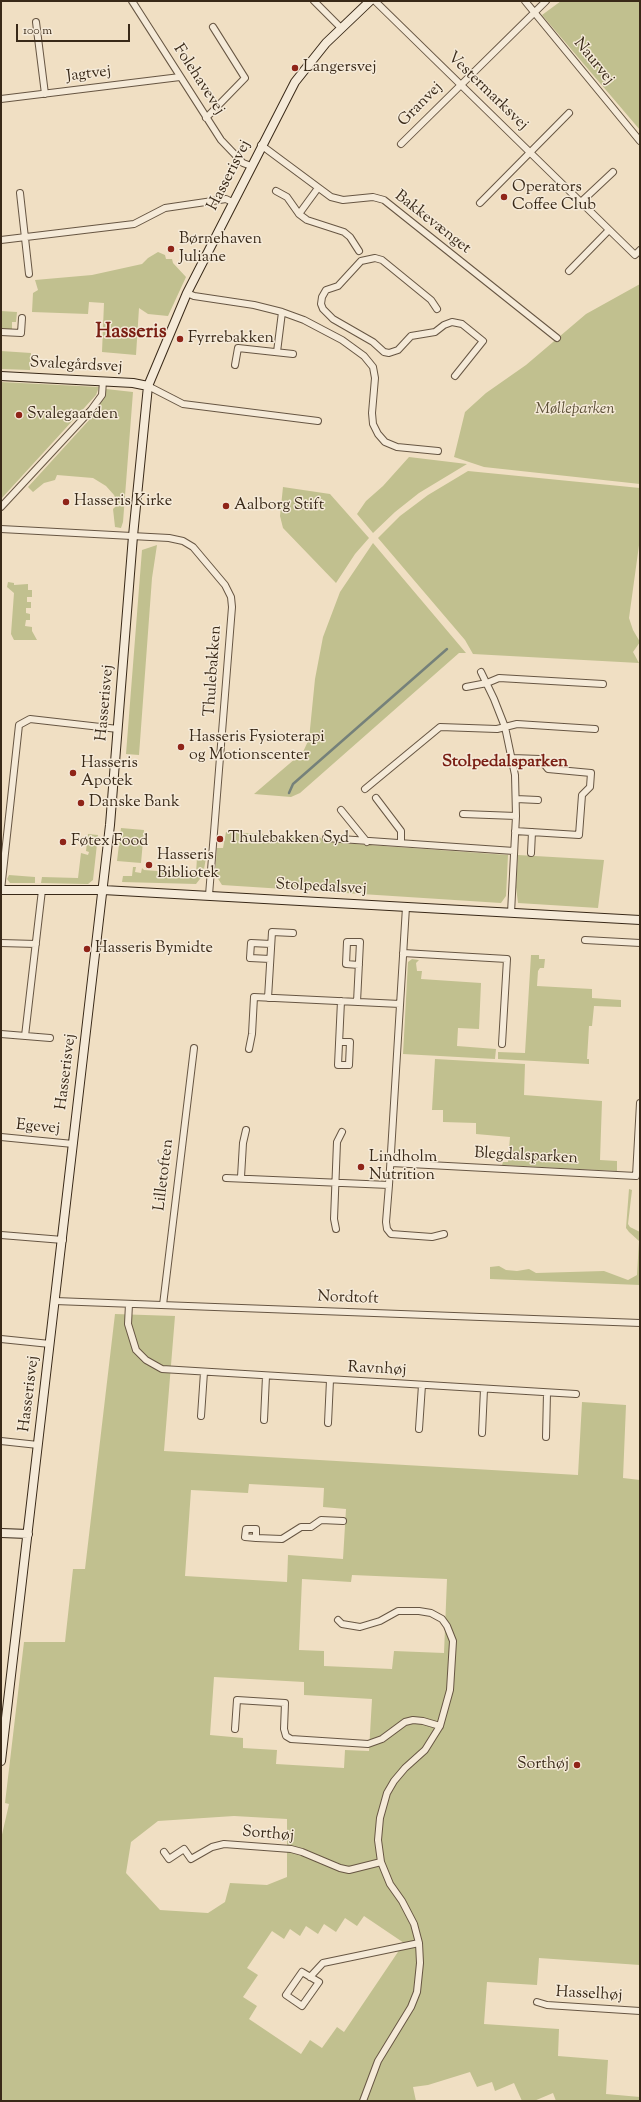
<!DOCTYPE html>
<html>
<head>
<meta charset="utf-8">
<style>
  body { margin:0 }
  #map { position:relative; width:641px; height:2102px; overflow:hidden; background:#f0dfc3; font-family:"Sorts Mill Goudy",serif }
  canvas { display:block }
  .frame { position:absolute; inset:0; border:2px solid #392918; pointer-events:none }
  .scale { position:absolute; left:16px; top:24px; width:114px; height:18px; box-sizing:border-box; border:2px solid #392918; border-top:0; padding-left:5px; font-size:12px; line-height:14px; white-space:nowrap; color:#392918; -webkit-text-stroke:3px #f5ead8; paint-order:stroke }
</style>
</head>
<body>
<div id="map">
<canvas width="641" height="2102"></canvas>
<div class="frame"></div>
<div class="scale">100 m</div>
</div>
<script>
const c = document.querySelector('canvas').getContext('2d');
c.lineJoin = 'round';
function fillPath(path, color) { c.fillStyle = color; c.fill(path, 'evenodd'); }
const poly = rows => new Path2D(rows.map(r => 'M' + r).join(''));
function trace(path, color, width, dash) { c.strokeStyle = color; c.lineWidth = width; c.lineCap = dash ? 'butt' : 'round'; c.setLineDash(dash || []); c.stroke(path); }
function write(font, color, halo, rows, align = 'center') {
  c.font = font + ' "Sorts Mill Goudy",serif'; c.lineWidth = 3; c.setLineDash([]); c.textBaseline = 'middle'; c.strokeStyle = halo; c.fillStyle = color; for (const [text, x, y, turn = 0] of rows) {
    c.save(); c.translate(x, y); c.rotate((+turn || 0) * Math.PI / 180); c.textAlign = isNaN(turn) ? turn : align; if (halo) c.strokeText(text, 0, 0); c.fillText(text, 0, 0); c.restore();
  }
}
fillPath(poly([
  [561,1,640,1,640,130,542,15],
  [158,252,165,255,166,259,172,259,173,263,186,277,168,316,148,314,139,308,136,355,102,352,104,303,89,302,88,314,32,312,33,293,38,290,35,280,92,275,142,264,148,258],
  [640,284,640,484,484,467,454,457,465,412,486,393,526,365,586,314],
  [1,311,17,312,16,322,12,322,12,329,1,329],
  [1,351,31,353,30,370,1,369],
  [1,382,99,387,96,395,1,499],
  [106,389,133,392,123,522,121,528,115,527,113,509,118,504,114,495,106,486,93,478,57,475,55,480,44,483,33,492,28,487,101,407,99,402],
  [409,457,467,464,419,493,395,512,373,533,357,514,366,501,383,486],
  [468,471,640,488,640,538,629,618,633,630,640,642,633,652,639,663,473,654,465,640,378,538,400,516,428,495],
  [283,487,330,494,369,538,355,554,336,583,283,528,280,516],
  [373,543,466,653,459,653,300,793,291,797,254,794,303,752,309,739,315,679,323,637,340,592],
  [157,545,152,578,139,755,126,754,142,550],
  [8,582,14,583,14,585,28,584,28,590,32,590,32,597,27,597,27,602,31,602,31,608,26,608,26,613,30,614,30,620,26,620,25,626,32,627,32,631,37,640,14,640,11,634,14,593,7,587],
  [121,828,144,830,141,863,117,861],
  [226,832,319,837,328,842,508,855,506,896,501,903,222,885,215,874,217,848,223,848],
  [88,834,98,835,93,880,88,884,41,883,42,877,78,878,81,853,88,855,89,852,86,851],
  [518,855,604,860,598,908,518,903,516,887],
  [197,857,206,858,203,875,196,884,122,882,123,876,132,876,133,867,136,867,135,872,141,873,142,868,144,870,196,874],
  [9,875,35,877,35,883,10,883,7,879],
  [531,955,539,955,539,959,545,959,544,968,540,968,538,971,537,986,592,989,592,998,621,1000,621,1007,594,1006,592,1026,589,1026,587,1059,589,1059,589,1064,498,1059,498,1052,525,1053],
  [412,959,419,960,416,963,417,971,422,971,421,979,481,983,479,1029,458,1028,457,1046,496,1049,495,1059,403,1054,408,962],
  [435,1059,525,1064,524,1095,602,1101,600,1160,617,1161,617,1171,502,1165,503,1162,508,1162,510,1137,476,1134,476,1123,443,1122,443,1110,432,1110],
  [629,1189,632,1190,628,1224,630,1227,640,1232,640,1285,490,1279,490,1267,499,1266,506,1270,517,1271,529,1269,536,1273,604,1271,628,1280,637,1275,639,1241,629,1232,626,1228],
  [115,1314,175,1316,164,1451,578,1475,582,1402,626,1405,623,1478,640,1480,640,1965,539,1958,537,1985,487,1982,484,2024,559,2029,558,2056,608,2060,606,2094,640,2097,640,2101,556,2101,553,2093,534,2101,522,2101,514,2083,495,2091,492,2082,477,2087,470,2072,428,2085,413,2087,416,2101,1,2101,1,1839,9,1804,5,1803,24,1642,65,1642,73,1569,85,1569],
  [249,1484,324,1488,323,1507,346,1509,343,1559,288,1555,287,1582,185,1576,191,1490,248,1493],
  [352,1575,447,1579,444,1653,394,1651,392,1669,324,1666,324,1651,299,1650,302,1579,351,1582],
  [214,1677,304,1682,304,1695,372,1699,369,1751,345,1750,344,1768,276,1764,277,1750,243,1748,243,1738,210,1735],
  [234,1816,287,1819,287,1877,267,1885,230,1883,225,1902,208,1913,160,1910,126,1873,131,1842,158,1821],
  [364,1916,404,1943,344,2032,337,2027,322,2048,310,2040,301,2054,249,2019,257,2006,243,1997,258,1975,247,1968,272,1931,284,1939,290,1929,300,1936,306,1926,318,1934,324,1924,336,1932,345,1918,357,1926]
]), '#c1c08f');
trace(poly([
  [289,793,293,784,447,649]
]), '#75817a', 2.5);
const street = poly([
  [132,1,221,140,243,163,251,166],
  [314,1,341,28],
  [375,1,635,255,640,250],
  [525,1,640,141],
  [36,22,45,94],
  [1,99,180,77],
  [206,118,245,78,213,27],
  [401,144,546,1],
  [261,145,331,197,343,200,373,197,384,200,557,338],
  [276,191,287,197,299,214,307,220,344,232,350,237,359,251],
  [20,193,29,274],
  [581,202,613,172],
  [480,203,569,113],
  [299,214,318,188],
  [1,240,134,224,165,208,226,199,232,202],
  [569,271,609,230],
  [187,293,194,296,254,305,282,312,304,320,342,340,364,356,373,367,375,378,372,413,373,424,378,434,385,442,397,447,438,451],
  [437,309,431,300,382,260,375,258,361,261,338,286,326,290,322,297,321,304,323,309,333,319,373,342,384,352,389,353,398,350,411,336,435,332,444,325,452,322,462,324,483,341,455,376],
  [1,332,21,333,22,318],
  [277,352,282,312],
  [235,365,238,348,293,354],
  [148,386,183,404,318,421],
  [1,507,91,410,102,395,103,381],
  [1,529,169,538,183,541,193,547,225,585,231,597,232,607,209,895],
  [481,672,494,699,505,727,515,775,516,816,511,913],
  [466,687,487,683,499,678,603,684],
  [512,758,540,759,548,769,591,773,590,787,582,795,579,835,515,831],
  [365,789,440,727,497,729,517,724,595,729],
  [376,798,401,831,401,843],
  [516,799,538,800],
  [341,810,367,842],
  [463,814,516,816],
  [326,838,514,851],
  [531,853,532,832],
  [1,890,19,725,30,719,118,729],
  [585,940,640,943],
  [1,943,36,944],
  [403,953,507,959,502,1044],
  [270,959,250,958,251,943,271,944],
  [268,998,272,932,293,933],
  [357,1002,360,942,347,942,346,964,359,965],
  [1,1034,50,1038],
  [25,1036,42,890],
  [339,1042,350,1042,349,1065,338,1065,341,1001],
  [249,1049,252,1034,254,997,400,1004],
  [1,1137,73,1144],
  [391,1163,636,1176,640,1103],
  [241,1177,243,1143,246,1130],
  [226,1178,389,1185,406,907],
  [389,1185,386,1222,387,1229,391,1234,432,1237,444,1234],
  [336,1229,334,1219,337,1142,342,1132],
  [1,1235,63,1240],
  [55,1301,640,1323],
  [129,1304,128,1324,136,1350,146,1360,162,1369,576,1394],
  [163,1305,194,1048],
  [1,1339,50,1344],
  [201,1416,204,1372],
  [264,1420,266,1376],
  [328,1423,330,1380],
  [419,1429,422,1385],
  [482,1433,484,1389],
  [546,1437,547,1393],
  [1,1441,38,1445],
  [256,1538,245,1537,246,1529,256,1529,256,1538,282,1539,301,1527,311,1527,321,1520,343,1521],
  [338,1620,342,1624,360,1627,380,1621,398,1611,419,1611,431,1613,442,1619,447,1626,453,1641,450,1690,440,1726,425,1750,405,1768,394,1781,387,1793,380,1818,378,1840,381,1862,390,1884,402,1901,414,1924,419,1943,420,1963,417,1992,411,2007,378,2061,363,2101],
  [235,1729,237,1700,285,1703,284,1729,286,1736,291,1739,368,1744,382,1739,405,1722,413,1720,423,1721,440,1726],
  [164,1852,169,1859,184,1849,191,1859,212,1847,224,1844,291,1849,302,1852,340,1868,349,1870,381,1862],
  [302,1972,319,1982,302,2006,286,1995,302,1972],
  [310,1977,323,1963,419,1943],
  [537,2002,547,2005,640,2011]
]);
const secondary = poly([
  [1,376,133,383,148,386],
  [1,890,103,890,640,920],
  [1,1533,28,1534],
  [1,1761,110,825,133,536,148,386,187,293,295,82,326,43,370,1]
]);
trace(street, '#675643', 8);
trace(secondary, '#392918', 10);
trace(street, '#f5ead8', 6);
trace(secondary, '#f5ead8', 8);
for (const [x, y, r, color] of [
  [295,68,4,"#8f2418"],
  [504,197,4,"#8f2418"],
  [171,249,4,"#8f2418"],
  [180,339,4,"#8f2418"],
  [19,415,4,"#8f2418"],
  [66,502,4,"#8f2418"],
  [226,506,4,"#8f2418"],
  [181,747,4,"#8f2418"],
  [73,773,4,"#8f2418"],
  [81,803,4,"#8f2418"],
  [220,839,4,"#8f2418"],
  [63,842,4,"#8f2418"],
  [149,865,4,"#8f2418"],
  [87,949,4,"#8f2418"],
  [361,1167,4,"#8f2418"],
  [577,1765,4,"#8f2418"]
]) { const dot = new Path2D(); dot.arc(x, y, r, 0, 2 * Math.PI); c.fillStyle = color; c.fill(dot); trace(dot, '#f5ead8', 1.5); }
write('16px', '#392918', '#f5ead8', [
  ["Naurvej",593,62,51],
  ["Jagtvej",89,75,-7],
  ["Folehavevej",198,80,57],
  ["Vestermarksvej",487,92,44],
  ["Granvej",421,105,-45],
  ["Hasserisvej",230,176,-63],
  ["Bakkevænget",432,223,38],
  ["Svalegårdsvej",76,366,3],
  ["Thulebakken",214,671,-86],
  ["Hasserisvej",106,703,-85],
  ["Stolpedalsvej",321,888,3],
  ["Hasserisvej",67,1072,-83],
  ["Egevej",38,1128,5],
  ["Blegdalsparken",526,1157,3],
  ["Lilletoften",165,1175,-83],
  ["Nordtoft",348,1299,2],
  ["Ravnhøj",377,1370,3],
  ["Hasserisvej",30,1394,-83],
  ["Sorthøj",268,1835,5],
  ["Hasselhøj",589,1995,3]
]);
write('16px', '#392918', '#f5ead8', [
  ["Langersvej",303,68],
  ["Operators",512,188],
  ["Coffee Club",512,206],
  ["Børnehaven",179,240],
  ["Juliane",179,258],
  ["Fyrrebakken",188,339],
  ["Svalegaarden",27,415],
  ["Hasseris Kirke",74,502],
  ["Aalborg Stift",234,506],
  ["Hasseris Fysioterapi",189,738],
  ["og Motionscenter",189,756],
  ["Hasseris",81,764],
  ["Apotek",81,782],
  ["Danske Bank",89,803],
  ["Thulebakken Syd",228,839],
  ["Føtex Food",71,842],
  ["Hasseris",157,856],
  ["Bibliotek",157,874],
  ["Hasseris Bymidte",95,949],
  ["Lindholm",369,1158],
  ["Nutrition",369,1176],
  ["Sorthøj",569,1765,"right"]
], 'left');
write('italic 16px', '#5b4f36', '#f5ead8', [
  ["Mølleparken",575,410]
]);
write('bold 17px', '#7a1f14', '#f5ead8', [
  ["Stolpedalsparken",505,763]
]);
write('bold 20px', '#7a1f14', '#f5ead8', [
  ["Hasseris",131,334]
]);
</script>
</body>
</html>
